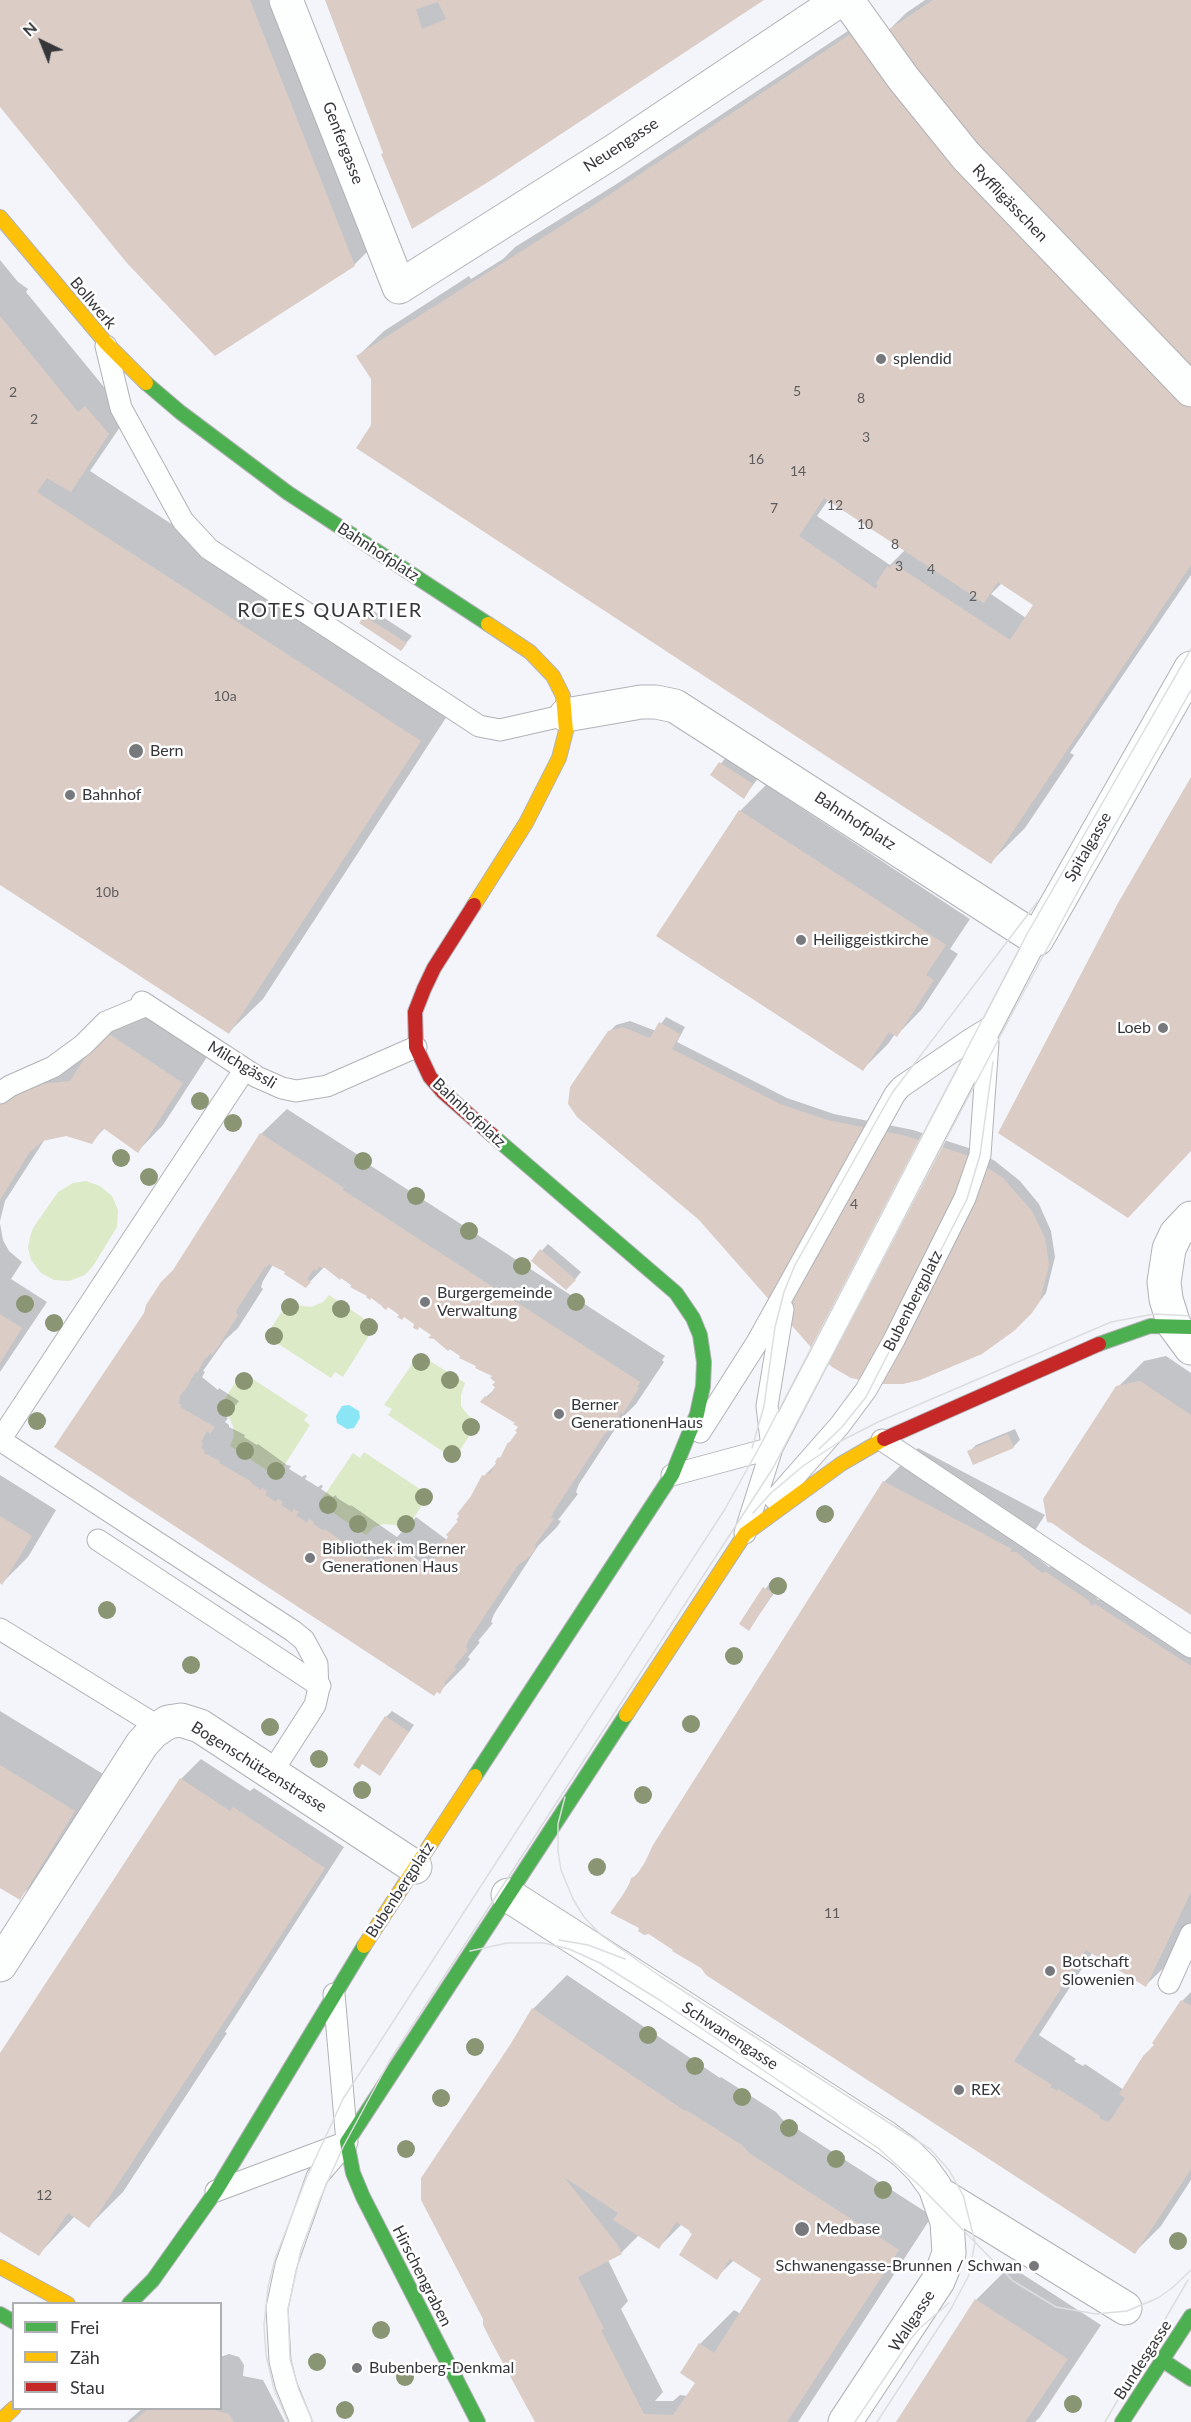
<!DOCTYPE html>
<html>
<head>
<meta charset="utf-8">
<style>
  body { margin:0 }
  #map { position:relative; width:1191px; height:2422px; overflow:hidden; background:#f4f5fa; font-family:Lato,sans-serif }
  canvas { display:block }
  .legend { position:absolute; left:12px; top:2302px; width:210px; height:108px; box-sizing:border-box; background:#fff; border:2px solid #aeafb0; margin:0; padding:8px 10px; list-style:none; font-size:18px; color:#35363a }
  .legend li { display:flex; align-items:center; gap:12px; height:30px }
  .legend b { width:30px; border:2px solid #aeafb0 }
  .north { position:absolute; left:12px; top:12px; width:60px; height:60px; -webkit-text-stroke:4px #fff; paint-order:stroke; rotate:317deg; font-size:16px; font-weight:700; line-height:24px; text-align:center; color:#35363a }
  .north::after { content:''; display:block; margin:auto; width:21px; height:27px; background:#35363a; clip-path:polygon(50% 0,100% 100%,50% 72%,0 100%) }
</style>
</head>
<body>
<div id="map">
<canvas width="1191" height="2422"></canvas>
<ul class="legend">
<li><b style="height:8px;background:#4caf50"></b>Frei</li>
<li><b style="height:8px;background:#ffc107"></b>Zäh</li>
<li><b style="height:8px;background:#c62828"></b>Stau</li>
</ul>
<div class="north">N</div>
</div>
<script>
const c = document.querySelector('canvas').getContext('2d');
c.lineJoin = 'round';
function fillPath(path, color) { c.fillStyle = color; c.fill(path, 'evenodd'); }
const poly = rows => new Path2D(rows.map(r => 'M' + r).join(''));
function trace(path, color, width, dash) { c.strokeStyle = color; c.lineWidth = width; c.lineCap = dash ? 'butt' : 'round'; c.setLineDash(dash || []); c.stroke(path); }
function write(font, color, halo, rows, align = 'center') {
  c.font = font + ' Lato,sans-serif'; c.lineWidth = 5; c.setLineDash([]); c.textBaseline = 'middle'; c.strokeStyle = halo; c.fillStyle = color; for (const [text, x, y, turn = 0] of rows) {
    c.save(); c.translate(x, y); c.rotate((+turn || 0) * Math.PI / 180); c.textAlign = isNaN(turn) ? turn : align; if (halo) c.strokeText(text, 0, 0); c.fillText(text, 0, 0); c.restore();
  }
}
fillPath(poly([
  [86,1181,100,1186,112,1196,118,1210,117,1227,93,1266,85,1275,69,1281,54,1280,41,1273,31,1260,28,1248,30,1237,33,1228,58,1192,73,1183],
  [329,1295,375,1326,343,1377,335,1372,331,1378,266,1336,289,1300,297,1305,311,1307,323,1302],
  [419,1354,465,1383,461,1395,461,1406,468,1415,478,1423,454,1459,388,1415,392,1409,384,1405],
  [242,1372,308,1415,304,1420,310,1425,277,1477,230,1446,234,1436,233,1426,229,1417,219,1408],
  [364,1452,429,1495,405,1531,395,1525,384,1524,374,1527,366,1535,319,1503,353,1453,360,1458]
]), '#dceac8');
fillPath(poly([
  [349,1405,359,1411,360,1418,354,1428,347,1429,337,1423,336,1416,342,1406]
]), '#8ae6f4');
fillPath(poly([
  [0,0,278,0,374,245,354,265,0,105],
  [326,0,762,0,384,152],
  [925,0,1191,0,1191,575,1070,753,1074,755,1025,828,991,862,372,426,373,378,358,356,384,331,469,276,471,279,503,259,515,247,615,185,872,15,886,33,906,13],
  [829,499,905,550,890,565,817,516],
  [1002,583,1035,605,1026,618,991,594],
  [0,260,18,282,28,289,26,292,104,387,111,382,133,408,90,471,453,707,263,999,229,1032,0,882],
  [372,610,412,636,401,649,361,623],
  [727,756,759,777,744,797,712,775],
  [766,785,970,919,950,949,958,954,922,1009,897,1035,895,1034,888,1044,863,1069,658,935,740,811],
  [130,1006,207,1057,163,1125,138,1151,105,1128,91,1142,72,1135,45,1139,5,1201,0,1221,0,1100,4,1103,68,1059,87,1057],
  [666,1017,685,1027,677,1042,787,1098,834,1114,913,1130,975,1150,995,1161,1020,1181,1039,1204,1051,1231,1055,1257,1046,1293,1030,1314,609,1032,616,1025,630,1021,656,1031],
  [287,1109,369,1162,368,1164,665,1356,662,1360,664,1362,636,1404,623,1417,579,1484,576,1492,578,1494,558,1520,561,1521,557,1527,538,1546,494,1614,491,1622,493,1623,478,1641,480,1642,468,1657,470,1659,465,1666,439,1692,56,1447,174,1271,261,1134],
  [274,1263,306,1286,325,1266,355,1288,389,1306,416,1324,417,1329,420,1326,433,1335,446,1347,494,1376,497,1387,486,1397,520,1427,517,1434,509,1443,498,1462,484,1476,460,1521,447,1540,416,1517,397,1537,351,1505,350,1506,337,1498,336,1495,333,1497,321,1489,323,1486,321,1485,318,1487,305,1479,307,1476,305,1475,302,1477,289,1469,291,1466,287,1465,258,1444,257,1445,244,1437,245,1435,229,1427,229,1425,225,1422,228,1418,226,1417,239,1401,219,1388,218,1390,202,1377,205,1372,203,1371,225,1340,238,1328,263,1289,261,1287,263,1281],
  [396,1544,428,1568,426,1571,394,1547],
  [0,1223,3,1240,9,1251,22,1262,11,1279,47,1302,0,1372],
  [548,1244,581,1272,573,1282,533,1260],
  [1166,1356,1191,1373,1191,1613,1118,1387,1144,1361],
  [1015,1429,1020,1440,1013,1447,969,1452,976,1445],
  [918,1448,1045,1515,1024,1547,1049,1567,1053,1567,1094,1593,1098,1600,1102,1598,1191,1656,1191,1928,1180,1952,1146,1985,1092,1953,1039,2035,1076,2059,1074,2061,1083,2066,1085,2064,1124,2090,1156,2044,1154,2043,1182,2001,1191,1992,1191,2180,1161,2226,1135,2252,640,1928,617,1906,632,1879,642,1869,884,1482],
  [0,1475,56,1510,28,1557,2,1583,0,1582],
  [771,1581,779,1586,749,1629,741,1624],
  [0,1711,108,1777,53,1864,19,1898,0,1886],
  [392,1711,414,1725,380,1774,386,1717],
  [201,1759,250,1791,254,1788,344,1847,225,2032,227,2033,123,2192,89,2226,75,2216,39,2254,0,2230,0,2055,181,1779],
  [567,1975,720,2078,721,2077,776,2112,783,2120,932,2216,798,2422,537,2422,511,2046,533,2009],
  [682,2224,694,2234,716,2278,734,2260,763,2278,741,2314,734,2310,700,2344,682,2373,697,2383,688,2396,680,2395,673,2401,655,2401,663,2392,621,2309,628,2301,608,2260,621,2253,639,2235,658,2248],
  [1010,2266,1101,2325,1040,2417,1035,2422,898,2422,976,2300],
  [229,2354,239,2357,244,2365,243,2376,263,2380,285,2422,127,2422,143,2408,220,2408,220,2357]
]), '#0003');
fillPath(poly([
  [0,0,250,0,355,266,215,356,126,262,0,107],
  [325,0,764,0,493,179,412,229,381,154,383,153],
  [438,2,446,19,422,29,416,9],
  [933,0,1191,0,1191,374,963,134,884,33],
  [852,33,1164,381,1191,407,1191,565,991,864,356,448,371,425,371,379,356,356,588,209],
  [824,498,984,603,998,582,1033,605,1010,640,893,563,890,568,887,566,876,584,878,585,876,589,799,536],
  [0,316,78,412,85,406,109,434,71,492,47,478,37,492,421,741,229,1034,0,885],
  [364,616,407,643,401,651,359,623],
  [719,762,753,784,744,799,710,775],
  [1191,777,1191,1151,1128,1218,998,1133,1118,903],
  [739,810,946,945,926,975,934,980,897,1037,889,1032,863,1071,656,936],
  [659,1022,680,1034,672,1049,780,1104,827,1120,906,1136,935,1145,969,1156,1003,1178,1032,1211,1045,1238,1049,1265,1040,1301,1032,1313,1014,1331,982,1354,920,1380,903,1384,878,1384,851,1378,832,1367,816,1353,699,1220,577,1117,568,1104,570,1087,608,1031,623,1027,650,1038],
  [103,1030,183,1083,138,1153,103,1128,92,1144,66,1136,43,1141,29,1153,0,1200,0,1105,16,1094,41,1084,70,1081],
  [260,1133,344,1188,343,1190,640,1382,637,1387,639,1388,623,1414,621,1412,611,1431,609,1430,604,1435,554,1511,551,1518,554,1519,534,1546,536,1547,532,1555,518,1565,468,1641,466,1648,468,1650,454,1667,456,1669,444,1683,445,1685,440,1694,437,1692,434,1696,54,1447,144,1313,146,1305,161,1282,173,1270],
  [269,1264,285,1272,284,1274,306,1288,311,1282,307,1279,314,1269,317,1271,319,1267,325,1268,340,1280,341,1278,352,1285,350,1287,367,1296,366,1297,370,1300,371,1298,382,1306,382,1307,386,1310,388,1307,399,1315,397,1317,402,1320,404,1317,414,1324,413,1328,418,1330,419,1327,431,1335,428,1338,434,1339,448,1351,450,1349,460,1356,459,1358,476,1366,475,1368,492,1376,490,1378,495,1382,492,1385,495,1387,488,1398,485,1396,480,1402,515,1423,513,1424,518,1427,515,1431,517,1432,509,1443,508,1442,500,1458,498,1457,495,1462,496,1463,490,1474,487,1472,485,1476,482,1475,471,1496,457,1514,459,1516,456,1520,458,1521,446,1535,448,1537,436,1551,438,1552,432,1563,429,1561,426,1566,422,1563,421,1565,407,1553,406,1555,390,1542,385,1548,389,1550,382,1560,379,1559,376,1563,371,1560,371,1562,325,1529,324,1531,313,1524,314,1522,309,1519,307,1523,296,1515,299,1512,294,1509,292,1512,281,1505,283,1502,278,1499,276,1502,265,1495,267,1491,262,1488,261,1490,251,1483,252,1482,219,1463,220,1461,204,1453,205,1451,201,1448,203,1444,201,1442,207,1431,210,1434,215,1427,180,1407,182,1405,178,1403,180,1398,179,1397,187,1387,196,1371,197,1373,206,1357,207,1358,210,1353,212,1355,220,1344,238,1315,236,1313,237,1309,265,1267,266,1268],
  [540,1249,576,1280,566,1290,531,1261],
  [0,1314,22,1328,0,1363],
  [1140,1381,1191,1415,1191,1615,1080,1543,1052,1523,1047,1522,1043,1499,1116,1386],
  [1008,1434,1014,1448,973,1465,967,1451],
  [883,1481,1012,1549,1010,1552,1016,1552,1042,1573,1046,1572,1088,1600,1091,1606,1095,1604,1191,1666,1191,1892,1146,1987,1086,1950,1014,2061,1052,2085,1050,2087,1057,2091,1058,2089,1099,2115,1100,2119,1109,2122,1125,2098,1119,2094,1121,2091,1143,2056,1154,2045,1152,2043,1179,2003,1181,2000,1191,2006,1191,2169,1135,2254,706,1975,701,1968,672,1951,673,1950,649,1934,644,1935,638,1931,639,1928,610,1913,629,1886,631,1878,636,1876,645,1862,653,1845],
  [0,1516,32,1536,2,1585,0,1583],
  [763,1587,773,1593,749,1631,739,1624],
  [385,1716,409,1732,380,1776,362,1764,359,1769,353,1765],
  [0,1765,75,1811,20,1900,0,1888],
  [180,1778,230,1811,233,1807,325,1868,89,2228,68,2213,39,2256,0,2232,0,2053],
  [532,2008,685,2111,686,2110,742,2145,749,2153,899,2250,787,2422,535,2422,491,2341,483,2325,483,2319,421,2200,421,2178,510,2045],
  [564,2177,618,2213,613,2220,659,2249,676,2222,690,2231,689,2232,692,2234,679,2255,717,2280,730,2259,761,2279,714,2353,699,2343,680,2373,695,2383,673,2415,644,2414,601,2330,604,2329,578,2277,622,2254,617,2244],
  [975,2299,1068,2359,1025,2422,896,2422],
  [148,2409,210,2409,229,2414,234,2422,132,2422]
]), '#dbcdc5');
const lane = poly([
  [106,346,121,408,183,521,209,549,479,726,500,730,566,715],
  [142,1002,257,1077,282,1088,296,1091,327,1086,416,1047],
  [0,1093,10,1086,53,1067,83,1045,106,1022,147,1005],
  [700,1432,756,1344,895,1094,901,1087,971,1039,989,1028],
  [0,1440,293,1631,304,1640,317,1664,318,1692,315,1705,272,1772],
  [0,1440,245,1069],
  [882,1440,1191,1647],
  [772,1448,767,1406,783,1309],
  [672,1475,772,1448],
  [775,1499,840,1425,866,1390,894,1340,965,1198,980,1155,988,1042],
  [745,1533,772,1448,1037,939],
  [98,1540,320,1686],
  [0,1629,159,1727],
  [1169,1983,1191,1934],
  [216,2191,344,2143],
  [301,2422,286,2385,280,2361,277,2308,286,2265,317,2177,347,2142,334,1994]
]);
const street = poly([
  [286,0,399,287,614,151,840,0],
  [847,0,903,78,966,156,1191,390],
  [566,715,641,702,656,702,675,706,1037,939,1191,668],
  [1191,1218,1176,1234,1169,1249,1164,1282,1166,1299,1174,1325,1191,1348],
  [508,1895,886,2138,905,2152,922,2169,935,2187,947,2222,949,2253,945,2264,938,2281,845,2422],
  [0,1965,142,1744,153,1732,168,1722,181,1720,200,1726,415,1867],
  [938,2193,1125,2308]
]);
const fast = poly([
  [146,383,180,412,288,493,488,624],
  [1099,1344,1150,1326,1191,1327],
  [475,1776,672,1475,697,1414,703,1386,704,1362,700,1335,693,1318,676,1293,492,1135],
  [129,2304,153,2280,216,2191,364,1946],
  [0,2314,14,2322],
  [1162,2360,1191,2379],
  [478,2422,363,2197,353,2173,347,2142,626,1715],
  [1122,2422,1191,2316]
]);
const slow = poly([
  [0,217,106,343,146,383],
  [474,905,526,823,559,758,566,731,563,696,553,676,530,652,488,624],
  [626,1715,745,1534,841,1464,884,1439],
  [364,1946,475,1776],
  [0,2267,68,2304],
  [0,2421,14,2408]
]);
const jam = poly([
  [474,905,434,968,424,989,415,1012,416,1047,430,1077,443,1092,492,1135],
  [884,1439,1099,1344]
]);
trace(lane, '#b1b2b6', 23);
trace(street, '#b1b2b6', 35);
trace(fast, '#b1b2b6', 16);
trace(slow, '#b1b2b6', 16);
trace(jam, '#b1b2b6', 16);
trace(lane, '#fdfefe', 21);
trace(street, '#fdfefe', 33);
trace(fast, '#4caf50', 14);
trace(slow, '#ffc107', 14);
trace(jam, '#c62828', 14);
trace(poly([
  [752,1448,764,1406,775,1327,784,1292,795,1265,892,1093,1038,901],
  [819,1449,842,1427,866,1397,967,1199,980,1155,993,1062],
  [753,1513,771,1493,803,1466,839,1442,878,1422,1111,1322,1154,1314,1191,1316],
  [565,1797,558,1824,558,1851,561,1870,573,1899,584,1917,601,1935,660,1976,930,2149,949,2170,963,2195,975,2242,969,2275,952,2307,877,2422],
  [559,1940,588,1945,625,1959],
  [470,1951,507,1943,544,1943,569,1949,600,1963,661,2001,878,2148,920,2186,1013,2281,1056,2307,1096,2314,1127,2311,1158,2298,1172,2288,1191,2270],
  [288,2422,274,2389,266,2355,264,2325,268,2287,275,2259,305,2181,343,2099,725,1509,760,1446,1027,934,1191,649],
  [313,2422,299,2390,290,2359,288,2309,301,2250,320,2199,343,2147,390,2060,773,1468,1013,1012,1090,869,1191,690],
  [855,2422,910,2340,920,2328,949,2303],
  [1105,2422,1188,2280]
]), '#dcdddf', 1.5);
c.fillStyle = '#8a9574';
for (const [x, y] of [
  [200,1101],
  [233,1123],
  [121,1158],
  [363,1161],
  [149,1177],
  [416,1196],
  [469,1231],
  [522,1266],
  [576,1302],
  [25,1304],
  [290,1307],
  [341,1309],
  [54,1323],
  [369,1327],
  [274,1336],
  [421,1362],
  [450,1380],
  [244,1381],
  [226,1408],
  [37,1421],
  [471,1427],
  [245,1451],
  [452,1454],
  [276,1471],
  [424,1497],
  [328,1505],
  [825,1514],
  [358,1524],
  [406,1524],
  [778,1586],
  [107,1610],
  [734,1656],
  [191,1665],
  [691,1724],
  [270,1727],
  [319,1759],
  [362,1790],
  [643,1795],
  [597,1867],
  [648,2035],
  [475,2047],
  [695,2066],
  [742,2097],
  [441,2098],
  [789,2128],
  [406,2149],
  [836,2159],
  [883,2190],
  [1178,2241],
  [381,2330],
  [317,2362],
  [405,2377],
  [1073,2404],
  [345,2410]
]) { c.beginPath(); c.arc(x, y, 9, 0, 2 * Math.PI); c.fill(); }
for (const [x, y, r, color] of [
  [881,359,6,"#78797d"],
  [136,751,8,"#78797d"],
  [70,795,6,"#78797d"],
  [801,940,6,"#78797d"],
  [1163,1028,6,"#78797d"],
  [425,1302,6,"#78797d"],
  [559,1414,6,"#78797d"],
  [310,1558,6,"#78797d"],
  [1050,1971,6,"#78797d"],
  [959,2090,6,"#78797d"],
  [802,2229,8,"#78797d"],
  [1034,2266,6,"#78797d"],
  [357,2368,6,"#78797d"]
]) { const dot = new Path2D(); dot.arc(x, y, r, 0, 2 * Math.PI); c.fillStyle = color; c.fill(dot); trace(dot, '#fff', 2); }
write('14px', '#5e5c5d', null, [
  ["5",797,391],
  ["2",13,392],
  ["8",861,398],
  ["2",34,419],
  ["3",866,437],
  ["16",756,459],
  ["14",798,471],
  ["12",835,505],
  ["7",774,508],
  ["10",865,524],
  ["8",895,544],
  ["3",899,566],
  ["4",931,569],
  ["2",973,596],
  ["10a",225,696],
  ["10b",107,892],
  ["4",854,1204],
  ["11",832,1913],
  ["12",44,2195]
]);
write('16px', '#35363a', '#fff', [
  ["Genfergasse",343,143,69],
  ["Neuengasse",621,145,-33],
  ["Ryffligässchen",1010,203,46],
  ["Bollwerk",93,303,50],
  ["Bahnhofplatz",378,552,33],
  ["Bahnhofplatz",855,821,33],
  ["Spitalgasse",1088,847,-60],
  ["Milchgässli",242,1065,31],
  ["Bahnhofplatz",469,1113,43],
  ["Bubenbergplatz",913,1301,-63],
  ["Bogenschützenstrasse",259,1767,32],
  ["Bubenbergplatz",400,1890,-57],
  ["Schwanengasse",730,2036,33],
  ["Hirschengraben",422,2276,63],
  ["Wallgasse",912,2321,-57],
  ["Bundesgasse",1143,2360,-57]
]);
write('16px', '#35363a', '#fff', [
  ["splendid",893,359],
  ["Bern",150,751],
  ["Bahnhof",82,795],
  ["Heiliggeistkirche",813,940],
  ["Loeb",1151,1028,"right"],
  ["Burgergemeinde",437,1293],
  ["Verwaltung",437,1311],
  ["Berner",571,1405],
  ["GenerationenHaus",571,1423],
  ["Bibliothek im Berner",322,1549],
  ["Generationen Haus",322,1567],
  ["Botschaft",1062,1962],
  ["Slowenien",1062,1980],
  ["REX",971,2090],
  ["Medbase",816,2229],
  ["Schwanengasse-Brunnen / Schwan",1022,2266,"right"],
  ["Bubenberg-Denkmal",369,2368]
], 'left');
c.letterSpacing = '1.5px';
write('20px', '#35363a', '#fff', [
  ["ROTES QUARTIER",330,611]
]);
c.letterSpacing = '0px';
</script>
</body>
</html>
